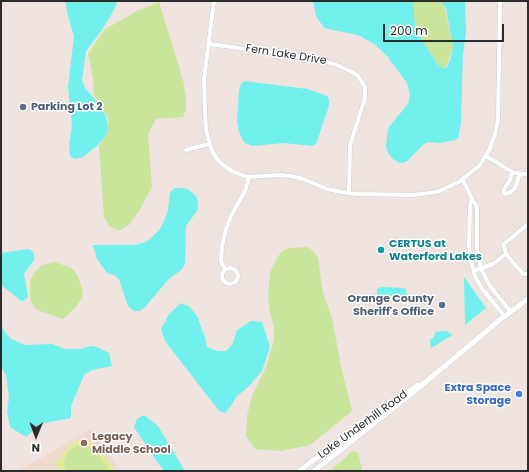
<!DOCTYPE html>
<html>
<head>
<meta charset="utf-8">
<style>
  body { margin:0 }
  #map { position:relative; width:529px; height:472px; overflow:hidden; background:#eee3df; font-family:Poppins,sans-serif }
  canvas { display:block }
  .frame { position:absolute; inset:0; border:2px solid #2c2c2c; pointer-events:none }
  .north { position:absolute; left:16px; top:416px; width:40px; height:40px; -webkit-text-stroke:3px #fff; paint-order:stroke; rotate:181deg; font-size:11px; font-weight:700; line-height:16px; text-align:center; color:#2c2c2c }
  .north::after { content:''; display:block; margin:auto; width:14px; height:18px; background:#2c2c2c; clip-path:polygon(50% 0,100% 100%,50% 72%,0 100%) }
  .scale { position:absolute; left:383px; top:24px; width:121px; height:18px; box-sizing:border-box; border:2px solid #2c2c2c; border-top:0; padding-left:5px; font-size:12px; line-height:14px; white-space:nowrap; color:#2c2c2c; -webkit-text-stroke:3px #fff; paint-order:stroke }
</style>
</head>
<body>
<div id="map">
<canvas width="529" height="472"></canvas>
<div class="frame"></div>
<div class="north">N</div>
<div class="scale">200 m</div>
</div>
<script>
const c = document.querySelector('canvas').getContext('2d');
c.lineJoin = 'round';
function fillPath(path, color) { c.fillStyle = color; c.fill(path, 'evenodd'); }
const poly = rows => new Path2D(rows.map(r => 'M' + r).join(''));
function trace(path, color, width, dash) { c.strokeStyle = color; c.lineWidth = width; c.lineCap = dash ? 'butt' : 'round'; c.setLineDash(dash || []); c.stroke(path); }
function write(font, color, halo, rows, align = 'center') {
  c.font = font + ' Poppins,sans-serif'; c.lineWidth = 3; c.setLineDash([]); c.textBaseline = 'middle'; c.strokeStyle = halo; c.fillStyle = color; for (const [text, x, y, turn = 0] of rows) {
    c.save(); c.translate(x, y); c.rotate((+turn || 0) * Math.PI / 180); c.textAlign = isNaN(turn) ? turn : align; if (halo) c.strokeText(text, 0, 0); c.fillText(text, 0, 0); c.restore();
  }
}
fillPath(poly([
  [92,428,120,471,17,471,41,458]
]), '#efdbce');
fillPath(poly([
  [414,1,441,1,444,4,453,48,446,67,442,68,439,66,428,50,417,31,414,17],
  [159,2,183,80,186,99,186,110,183,117,156,119,148,134,152,187,139,211,129,225,120,230,115,229,109,226,104,217,99,146,108,131,108,118,99,102,94,95,93,77,88,54,104,30,137,11],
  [308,247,313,251,318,258,323,293,332,318,342,371,352,411,310,445,281,451,255,449,246,436,247,416,252,396,266,367,274,340,274,327,270,313,268,295,270,273,277,258,282,251,290,248],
  [55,262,73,269,78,276,83,292,82,298,75,308,63,319,37,310,33,306,30,298,30,282,34,273,42,265],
  [82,445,89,446,96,450,110,471,65,471,64,462,67,453,74,447],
  [353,451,358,453,362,468,362,471,330,471]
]), '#c9e49b');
fillPath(poly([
  [85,441,91,443,99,448,115,471,110,471,94,449,82,445,74,447,69,451,64,460,65,471,60,471,54,463,57,461,60,463,61,456,66,449,75,442]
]), '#dfeb97');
fillPath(poly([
  [65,1,117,1,115,8,102,30,86,51,82,80,85,88,100,105,106,116,108,129,106,135,99,144,83,157,75,159,70,156,69,144,72,126,68,87,74,36,68,16],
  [313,1,414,1,414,17,417,31,428,50,439,66,444,68,447,67,450,60,453,48,446,8,441,1,465,1,466,32,463,54,461,123,458,138,455,140,439,143,429,142,424,144,406,162,400,163,393,159,388,153,386,147,388,128,408,104,410,95,407,83,387,56,374,44,360,36,353,34,324,28,316,16],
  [244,81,307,89,327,96,329,99,329,106,316,144,312,146,284,143,252,146,245,143,242,139,239,132,237,121,239,90,241,84],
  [175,188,184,188,189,190,196,196,198,202,197,211,186,226,185,264,181,270,169,279,145,307,140,311,134,311,128,306,119,279,114,275,107,273,97,259,93,245,135,245,146,242,150,239,160,229,164,221,168,211,170,192],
  [29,249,34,253,34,260,24,274,28,297,25,300,21,301,1,285,1,253],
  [464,277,486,308,465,325],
  [381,287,404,288,406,290,407,295,403,297,377,295,377,290,378,288],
  [181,303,190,307,197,316,205,337,207,347,217,351,226,351,232,345,237,330,251,321,262,322,270,347,262,371,249,386,236,397,231,406,225,413,219,411,165,341,161,329,169,314],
  [1,324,4,331,11,339,25,345,52,344,65,349,80,349,91,346,97,347,109,353,112,366,92,370,84,375,71,406,71,418,39,424,34,430,26,437,10,427,7,412,9,397,6,375,1,366],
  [446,331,453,335,431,348,430,340,434,337,435,332],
  [144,415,158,426,185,471,164,471,153,456,134,427,137,419]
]), '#72f0ee');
const minor = poly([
  [214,1,204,79,205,112,206,130,211,148,216,158,223,165,232,171,247,177,280,175,291,176,303,179,327,189,341,192,357,194,414,195,437,192,459,182,480,165,490,148,495,134,498,120,500,1],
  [209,44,314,58,337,65,352,72,358,76,365,87,365,98,350,145,349,193],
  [186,150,209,144],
  [486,156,514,173,528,174],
  [512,172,510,180,504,189,504,192,506,194,511,192,515,188,520,174],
  [463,180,472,199],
  [528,224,504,244,504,246,506,254,523,274,528,274],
  '222 276a8 8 0 1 1 16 0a8 8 0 1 1-16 0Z',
  [225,270,221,261,222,247,225,232,231,216,245,191,249,178],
  [474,271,493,264,506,254],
  [505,317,481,287,475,276,472,265,469,246,470,206,472,199,476,205,477,208,477,250,481,269,490,286,511,312]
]);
const tertiary = poly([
  [299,471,370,418,418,385],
  [314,471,410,395,501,319,528,299]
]);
trace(minor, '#c7ced6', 5);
trace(tertiary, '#c7ced6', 6);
trace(minor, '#fff', 4);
trace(tertiary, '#fff', 5);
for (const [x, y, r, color] of [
  [23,107,4,"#5c6f8a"],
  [381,250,4,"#0f9aa8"],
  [442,305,4,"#5c6f8a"],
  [519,394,4,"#3f7fe0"],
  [84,443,4,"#8d6e63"]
]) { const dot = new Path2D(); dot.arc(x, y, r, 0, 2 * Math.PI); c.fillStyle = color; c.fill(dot); trace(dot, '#fff', 1.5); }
write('11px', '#2c2c2c', '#fff', [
  ["Fern Lake Drive",286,55,9],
  ["Lake Underhill Road",363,425,-36]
]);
write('bold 11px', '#4e5e75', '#fff', [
  ["Parking Lot 2",31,107],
  ["Orange County",434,299,"right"],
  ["Sheriff's Office",434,312,"right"]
], 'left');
write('bold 11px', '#0d838f', '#fff', [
  ["CERTUS at",389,244],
  ["Waterford Lakes",389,257]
], 'left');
write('bold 11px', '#366cbe', '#fff', [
  ["Extra Space",511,388],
  ["Storage",511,401]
], 'right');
write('bold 11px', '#785e54', '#fff', [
  ["Legacy",92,437],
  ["Middle School",92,450]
], 'left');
</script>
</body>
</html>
